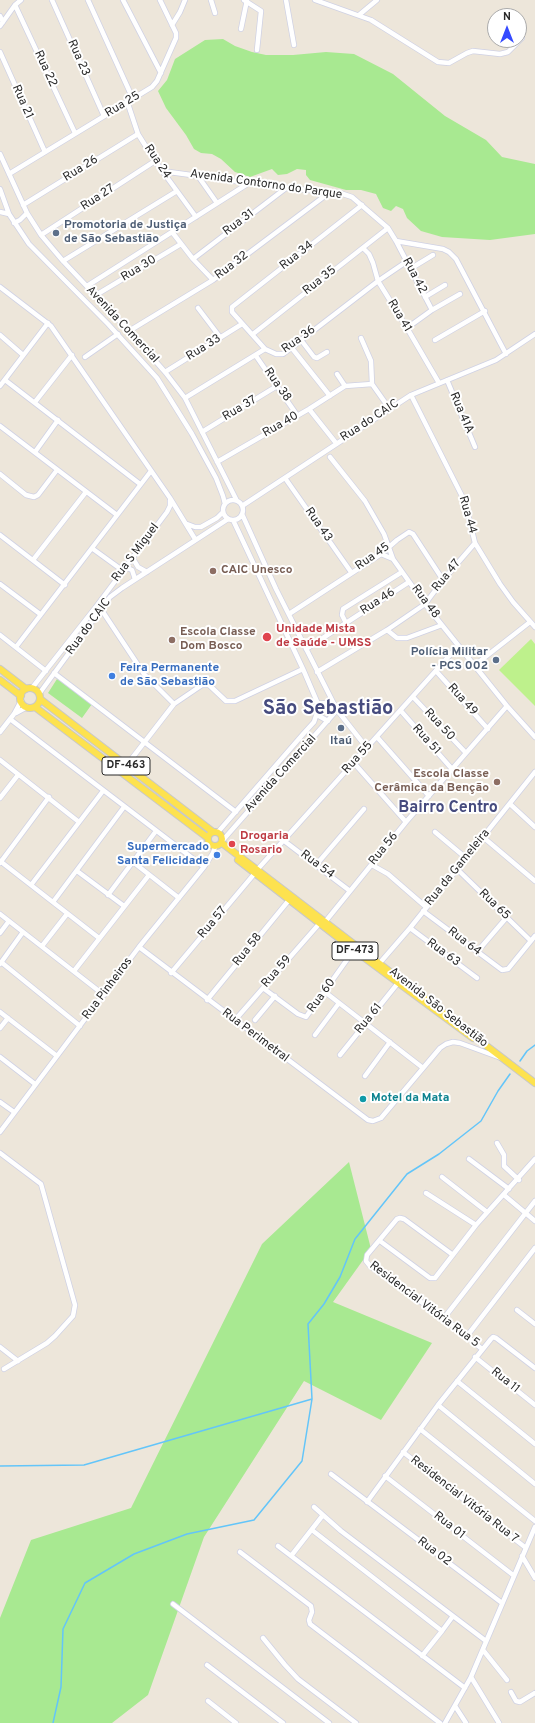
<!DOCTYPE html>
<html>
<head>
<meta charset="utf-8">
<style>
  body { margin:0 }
  #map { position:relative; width:535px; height:1723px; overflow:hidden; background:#ede6da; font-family:Overpass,sans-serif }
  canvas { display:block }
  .north { position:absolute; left:487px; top:8px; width:40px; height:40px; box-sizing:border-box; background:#fff; border:1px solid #aaa; border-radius:50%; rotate:0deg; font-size:11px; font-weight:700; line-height:16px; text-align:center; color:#2a2a2a }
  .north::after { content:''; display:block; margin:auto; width:14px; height:18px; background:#354aff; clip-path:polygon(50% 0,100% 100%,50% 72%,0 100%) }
</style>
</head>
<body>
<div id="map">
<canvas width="535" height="1723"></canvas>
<div class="north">N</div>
</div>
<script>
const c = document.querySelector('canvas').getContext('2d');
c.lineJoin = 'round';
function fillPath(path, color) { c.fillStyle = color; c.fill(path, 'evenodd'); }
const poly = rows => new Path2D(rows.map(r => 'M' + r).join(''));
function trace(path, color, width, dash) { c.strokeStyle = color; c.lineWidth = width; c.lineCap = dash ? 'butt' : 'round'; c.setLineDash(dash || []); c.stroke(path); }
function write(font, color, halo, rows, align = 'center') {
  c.font = font + ' Overpass,sans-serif'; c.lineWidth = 4; c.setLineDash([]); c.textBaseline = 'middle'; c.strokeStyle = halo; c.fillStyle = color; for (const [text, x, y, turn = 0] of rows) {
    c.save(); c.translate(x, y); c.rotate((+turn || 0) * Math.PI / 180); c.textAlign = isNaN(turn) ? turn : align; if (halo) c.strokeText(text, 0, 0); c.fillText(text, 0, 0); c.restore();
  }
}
fillPath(poly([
  [223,39,235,46,252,52,266,55,293,55,326,52,354,54,393,74,445,116,486,140,502,157,535,164,535,234,490,240,442,237,421,231,407,218,403,209,396,206,391,211,383,208,376,194,361,190,346,190,310,180,306,175,306,170,297,169,287,174,278,175,272,169,250,177,235,172,221,159,212,154,201,153,194,149,186,135,166,108,158,91,167,80,175,59,205,40],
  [57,679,92,704,82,718,48,693],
  [349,1162,371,1249,333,1302,432,1343,381,1420,304,1381,204,1537,148,1695,112,1723,0,1723,0,1618,31,1540,131,1508,262,1244]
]), '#a8e991');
fillPath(poly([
  [531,639,535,644,535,706,499,670]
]), '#bef18c');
trace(poly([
  [520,1061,527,1051,535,1045],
  [0,1466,84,1465,312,1399],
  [53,1723,61,1687,63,1629,85,1583,134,1554,187,1534,254,1520,302,1461,312,1399,308,1324,324,1304,340,1277,355,1239,407,1174,439,1154,481,1121,498,1091,510,1074]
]), '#63c5f9', 1.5);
const minor = poly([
  [52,0,104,116],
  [88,0,133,99],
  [123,0,161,73],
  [211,0,215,13],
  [244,0,261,11,257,50],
  [286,0,294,45],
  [315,0,371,20,438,62,449,63,467,53,473,51,500,54,508,52,522,38],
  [15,5,75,133],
  [359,15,377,0],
  [0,16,3,22],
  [172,25,180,12,185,0],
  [0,26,15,5,21,0],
  [241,29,247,0],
  [0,52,45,152],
  [127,101,138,134,155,161,196,217],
  [0,154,27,213,41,235,63,261,129,331,165,372,185,398,237,501],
  [162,171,286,188,340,193,352,197,388,228,396,241,443,249,449,252,456,259,506,354],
  [9,174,152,87,157,81,176,38,176,33,160,0],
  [198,176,217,203],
  [0,189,9,214,29,244,108,324,157,378,192,434,216,478,223,496,225,504],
  [23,205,138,134],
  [0,212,9,214],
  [14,223,20,220,27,213],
  [172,232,193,259,213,280],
  [41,235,155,161],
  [396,241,432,310],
  [363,248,369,254,373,263,378,281,407,328,439,383],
  [193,259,286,188],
  [63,261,177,191],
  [410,269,433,255],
  [87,286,249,183],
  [0,287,51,326,170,498,195,539],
  [96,295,181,244],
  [425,297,445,285],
  [198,308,220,337],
  [407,328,432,310,460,294],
  [129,331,213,280,330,192],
  [253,334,388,228],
  [0,335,23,355],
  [361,338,371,361,372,384,389,408],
  [301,340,314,357,317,358,327,352],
  [435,340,485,311],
  [291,347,330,396],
  [265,349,232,312,232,307,362,205],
  [256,356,297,415],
  [85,357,118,334],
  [165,372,242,324],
  [337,374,345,386],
  [5,380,140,484],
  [447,380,475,447],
  [0,386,48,323],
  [411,395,465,502,475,543,500,584,513,602,535,627],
  [185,398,265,349,276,354,283,354,378,281,406,262],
  [35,402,72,355],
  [309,409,336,443],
  [0,426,117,515],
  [202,432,277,386],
  [35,452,58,420],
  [330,457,365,501,384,534,393,559,425,604,507,706,535,737],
  [217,462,309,409,345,386,372,384],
  [0,474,26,495,34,497,38,495,57,470],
  [285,478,351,572],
  '223 510a10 10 0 1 1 20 0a10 10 0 1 1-20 0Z',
  [242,506,411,395,496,360,535,334],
  [187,524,195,527,201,527,217,518,223,512],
  [0,535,65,585],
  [93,549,122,570],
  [381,554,393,559],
  [132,557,138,567,147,572],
  [33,560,86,492],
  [125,567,132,570,135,579],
  [0,584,40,614],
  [101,609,144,674,174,704],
  [289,614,381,554,397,540,409,532,413,534,443,580],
  [346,623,342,615,343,609,402,572],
  [387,630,397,638,407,638,442,625],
  [0,635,46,671],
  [16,647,151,471],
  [306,649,409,582],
  [475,665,530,622],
  [436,671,488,729],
  [317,672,387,630,425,604,443,580,475,543],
  [54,673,236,812],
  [32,688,95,608,167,512,170,506,170,500],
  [39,694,110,597,122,588,228,519],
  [413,697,466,753],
  [318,704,333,702],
  [337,710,367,748],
  [401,711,452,769],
  [16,713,27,707],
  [317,715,328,721],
  [10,719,204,867],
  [0,732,14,714,21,701],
  [377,737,429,796],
  [0,760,79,822],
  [354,763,406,822],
  [126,766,174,704,202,685,209,685,226,701,235,701,303,669],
  [0,798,18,775],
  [510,804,535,827],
  [218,832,304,733,314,722,318,710,318,704,303,669,233,520],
  [435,832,466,858],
  [483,837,535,881],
  [223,840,337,710,276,589,242,514],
  [283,840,350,891],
  [0,861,99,938],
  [133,862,179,898],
  [0,863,49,797],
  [316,865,364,809],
  [372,865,388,874,426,907],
  [457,869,531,941],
  [257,870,458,646],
  [77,871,124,906],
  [31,885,103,791],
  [108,895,156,831],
  [53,902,124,807],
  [423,911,502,970,508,969,535,936],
  [0,914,104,995],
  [325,922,406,822,507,706],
  [410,928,477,978],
  [0,933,9,921],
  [42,946,67,914],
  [139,947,368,1120,373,1121,381,1118,440,1048,446,1044,453,1042,460,1043,501,1058],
  [477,952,507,917],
  [1,962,80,1026],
  [0,964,23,932],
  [378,965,410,928,535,772],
  [74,971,149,875],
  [171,973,255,873],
  [263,988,298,1014,306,1017,354,950],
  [325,992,423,1068],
  [207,1000,289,900],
  [0,1012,57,1056],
  [235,1020,319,924],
  [255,1020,275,996],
  [0,1028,8,1018],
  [315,1035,339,1003],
  [340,1055,398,983],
  [0,1057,35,1084],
  [365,1076,390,1042],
  [0,1102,14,1112],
  [0,1132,139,947,204,867,213,853,215,847],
  [497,1143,504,1155,504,1166,519,1180],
  [0,1153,41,1184,75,1305,73,1316,55,1336,47,1343,4,1369],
  [469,1159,509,1189],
  [442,1177,487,1212],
  [426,1193,476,1225],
  [504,1195,535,1221],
  [380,1241,430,1278,435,1278,476,1225,535,1159],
  [453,1255,404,1219,400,1218,397,1219,367,1255,366,1261,370,1266,444,1318,482,1349],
  [517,1310,535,1324],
  [444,1318,535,1201],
  [467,1336,535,1248],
  [0,1347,18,1361],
  [475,1357,535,1405],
  [457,1381,535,1444],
  [438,1405,535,1484],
  [420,1429,535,1521],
  [403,1452,526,1548],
  [331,1474,502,1603],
  [385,1476,513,1575],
  [367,1502,438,1405,491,1339,493,1337,496,1338,535,1368],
  [314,1507,341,1531,486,1641],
  [312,1530,442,1631,453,1616],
  [278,1546,465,1688],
  [240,1552,311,1606,312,1612,309,1620,310,1624,440,1723],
  [291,1556,323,1515],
  [522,1556,535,1578],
  [173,1604,329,1723],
  [263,1638,285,1665,298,1679,356,1723],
  [483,1650,507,1680],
  [422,1656,442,1631],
  [207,1665,283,1723],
  [471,1677,499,1723],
  [511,1692,516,1701,520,1702,535,1693],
  [208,1701,236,1723],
  [455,1706,466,1723],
  [445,1723,471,1677,535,1527]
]);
const major = poly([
  [0,669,26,689],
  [0,680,21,696],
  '20 698a10 10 0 1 1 20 0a10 10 0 1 1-20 0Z',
  [40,699,213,832],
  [35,707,208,838],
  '208 839a7 7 0 1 1 14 0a7 7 0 1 1-14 0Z',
  [222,843,535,1083],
  [238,860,354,950,473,1038]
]);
trace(minor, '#cfd1e4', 6);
trace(major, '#c8c8c8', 8);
trace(minor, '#fff', 4.5);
trace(major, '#fde24f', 6);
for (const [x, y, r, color] of [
  [56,233,4,"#5c6f8a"],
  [213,571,4,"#8d6e63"],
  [267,637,5,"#e0444e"],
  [172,640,4,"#8d6e63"],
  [496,660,4,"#5c6f8a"],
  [112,676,4,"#3f7fe0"],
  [341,728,4,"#5c6f8a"],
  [497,782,4,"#8d6e63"],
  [232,844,4,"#e0444e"],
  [217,855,4,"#3f7fe0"],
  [363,1099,4,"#0f9aa8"]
]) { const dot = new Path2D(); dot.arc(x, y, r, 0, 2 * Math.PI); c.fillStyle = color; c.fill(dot); trace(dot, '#fff', 1.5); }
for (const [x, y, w] of [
  [126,766,48],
  [355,951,46]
]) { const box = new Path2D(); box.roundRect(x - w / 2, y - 9, w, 18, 3); c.fillStyle = '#fff'; c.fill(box); trace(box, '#2a2a2a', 1); }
write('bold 11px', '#2a2a2a', null, [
  ["DF-463",126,766],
  ["DF-473",355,951]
]);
write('12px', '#2a2a2a', '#fff', [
  ["Rua 23",78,58,66],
  ["Rua 22",45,69,65],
  ["Rua 21",22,102,66],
  ["Rua 25",123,105,-31],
  ["Rua 24",157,162,56],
  ["Rua 26",81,169,-32],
  ["Avenida Contorno do Parque",266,185,8],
  ["Rua 27",98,198,-33],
  ["Rua 31",239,223,-37],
  ["Rua 34",297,256,-38],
  ["Rua 32",232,266,-37],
  ["Rua 30",139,269,-31],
  ["Rua 42",414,276,62],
  ["Rua 35",320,281,-38],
  ["Rua 41",399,316,59],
  ["Avenida Comercial",122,325,47],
  ["Rua 36",299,340,-35],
  ["Rua 33",204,348,-32],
  ["Rua 38",277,385,55],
  ["Rua 37",240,409,-31],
  ["Rua 41A",461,413,67],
  ["Rua do CAIC",370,421,-33],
  ["Rua 40",281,425,-30],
  ["Rua 44",467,515,74],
  ["Rua 43",318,525,55],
  ["Rua S Miguel",136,553,-53],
  ["Rua 45",373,557,-35],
  ["Rua 47",447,576,-51],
  ["Rua 46",378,602,-33],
  ["Rua 48",425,602,53],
  ["Rua do CAIC",89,627,-54],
  ["Rua 49",462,700,48],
  ["Rua 50",439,725,47],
  ["Rua 51",426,740,48],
  ["Rua 55",358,758,-48],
  ["Avenida Comercial",281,774,-48],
  ["Rua 56",384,849,-51],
  ["Rua 54",317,865,37],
  ["Rua da Gameleira",458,868,-51],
  ["Rua 65",494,905,44],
  ["Rua 57",213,923,-50],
  ["Rua 64",464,942,37],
  ["Rua 58",248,950,-51],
  ["Rua 63",443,953,36],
  ["Rua 59",277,972,-49],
  ["Rua Pinheiros",108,989,-53],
  ["Rua 60",322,996,-54],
  ["Avenida São Sebastião",438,1008,38],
  ["Rua 61",369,1019,-51],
  ["Rua Perimetral",255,1036,37],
  ["Residencial Vitória Rua 5",424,1305,37],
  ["Rua 11",505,1381,39],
  ["Residencial Vitória Rua 7",464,1500,38],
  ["Rua 01",449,1526,38],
  ["Rua 02",434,1552,37]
]);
write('bold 12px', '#4e5e75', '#fff', [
  ["Promotoria de Justiça",64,226],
  ["de São Sebastião",64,240],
  ["Polícia Militar",488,653,"right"],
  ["- PCS 002",488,667,"right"],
  ["Itaú",341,742,"center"]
], 'left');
write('bold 12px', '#785e54', '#fff', [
  ["CAIC Unesco",221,571],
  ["Escola Classe",180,633],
  ["Dom Bosco",180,647],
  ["Escola Classe",489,775,"right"],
  ["Cerâmica da Benção",489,789,"right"]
], 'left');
write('bold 12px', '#be3a42', '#fff', [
  ["Unidade Mista",276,630],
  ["de Saúde - UMSS",276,644],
  ["Drogaria",240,837],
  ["Rosario",240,851]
], 'left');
write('bold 12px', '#366cbe', '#fff', [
  ["Feira Permanente",120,669],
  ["de São Sebastião",120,683],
  ["Supermercado",209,848,"right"],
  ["Santa Felicidade",209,862,"right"]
], 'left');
write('bold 12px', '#0d838f', '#fff', [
  ["Motel da Mata",371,1099]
], 'left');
write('bold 16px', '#464b7e', '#fff', [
  ["Bairro Centro",448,809]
]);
write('bold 20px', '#464b7e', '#fff', [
  ["São Sebastião",328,710]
]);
</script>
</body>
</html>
